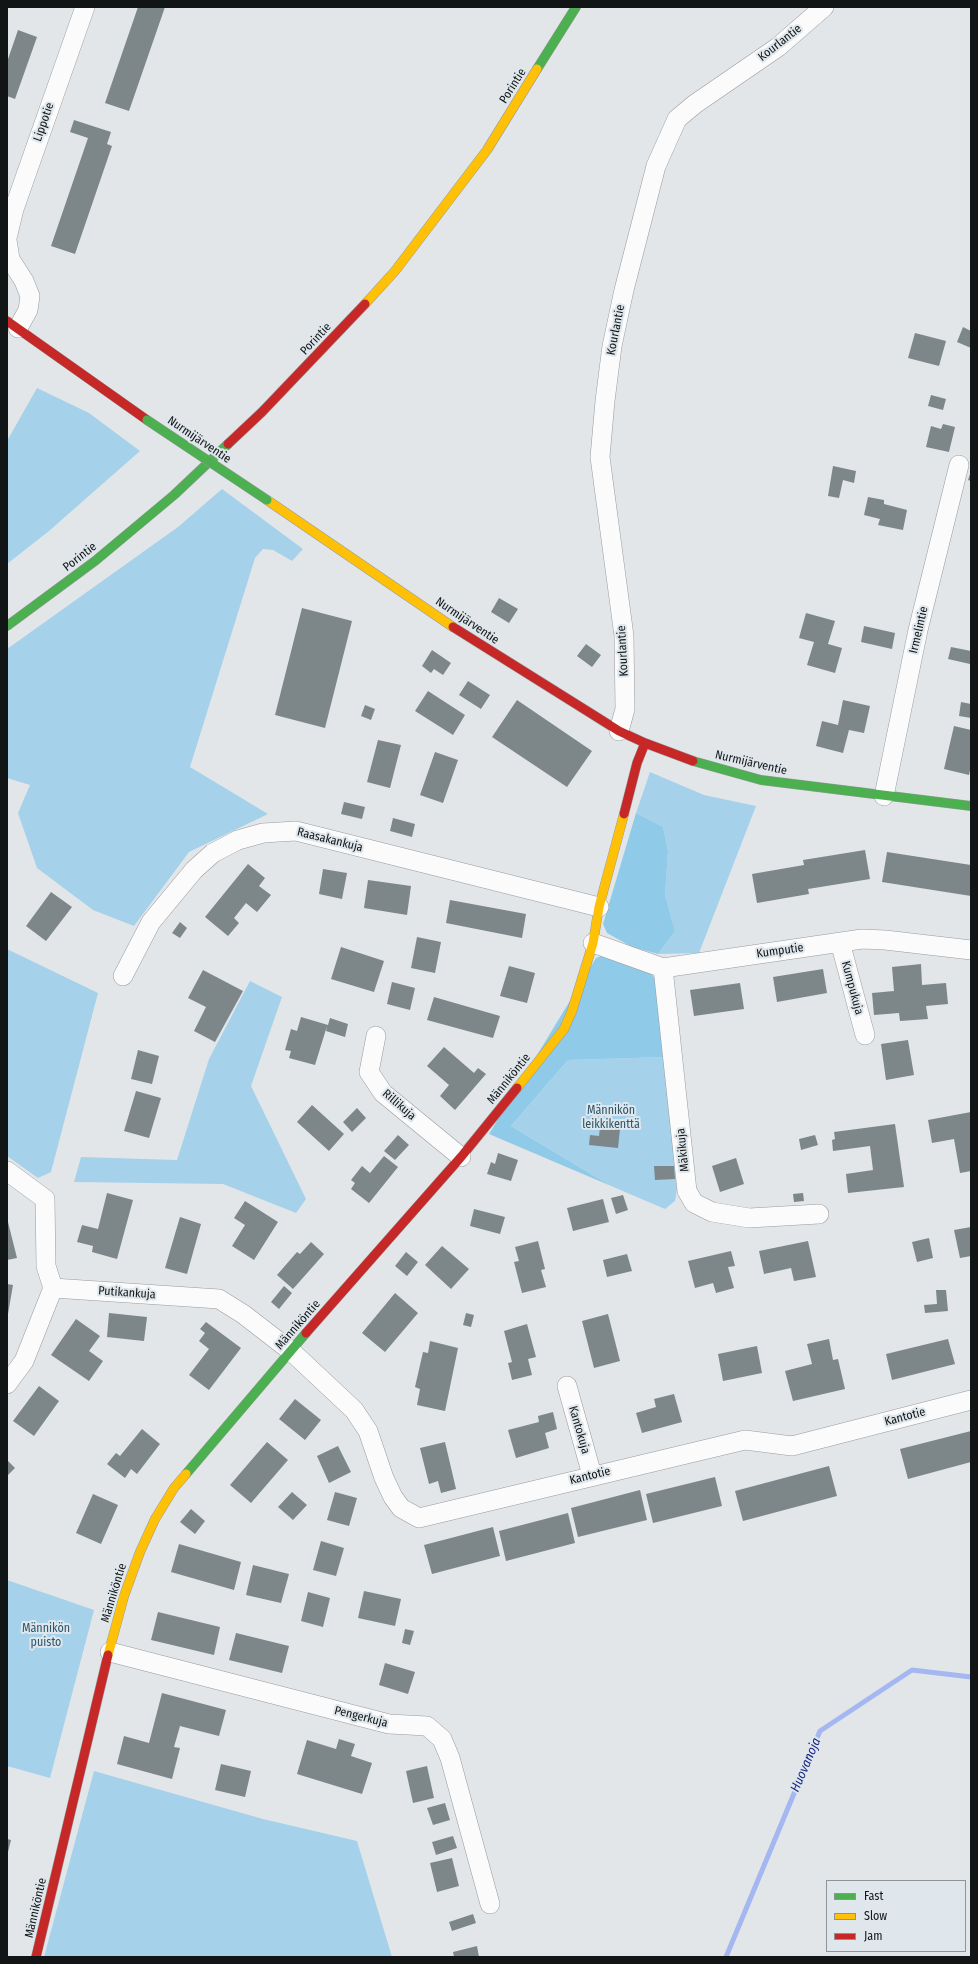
<!DOCTYPE html>
<html>
<head>
<meta charset="utf-8">
<style>
  body { margin:0 }
  #map { position:relative; width:978px; height:1964px; overflow:hidden; background:#e2e6e9; font-family:"Fira Sans Condensed",sans-serif }
  canvas { display:block }
  .frame { position:absolute; inset:0; border:8px solid #121516; pointer-events:none }
  .legend { position:absolute; left:826px; top:1880px; width:140px; height:72px; box-sizing:border-box; background:#dfe7ec; border:1px solid #8d9396; margin:0; padding:5px 7px; list-style:none; font-size:12px; color:#121516 }
  .legend li { display:flex; align-items:center; gap:8px; height:20px }
  .legend b { width:20px; border:1px solid #8d9396 }
</style>
</head>
<body>
<div id="map">
<canvas width="978" height="1964"></canvas>
<div class="frame"></div>
<ul class="legend">
<li><b style="height:5px;background:#4caf50"></b>Fast</li>
<li><b style="height:5px;background:#ffc107"></b>Slow</li>
<li><b style="height:5px;background:#c62828"></b>Jam</li>
</ul>
</div>
<script>
const c = document.querySelector('canvas').getContext('2d');
c.lineJoin = 'round';
function fillPath(path, color) { c.fillStyle = color; c.fill(path, 'evenodd'); }
const poly = rows => new Path2D(rows.map(r => 'M' + r).join(''));
function trace(path, color, width, dash) { c.strokeStyle = color; c.lineWidth = width; c.lineCap = dash ? 'butt' : 'round'; c.setLineDash(dash || []); c.stroke(path); }
function write(font, color, halo, rows, align = 'center') {
  c.font = font + ' "Fira Sans Condensed",sans-serif'; c.lineWidth = 4; c.setLineDash([]); c.textBaseline = 'middle'; c.strokeStyle = halo; c.fillStyle = color; for (const [text, x, y, turn = 0] of rows) {
    c.save(); c.translate(x, y); c.rotate((+turn || 0) * Math.PI / 180); c.textAlign = isNaN(turn) ? turn : align; if (halo) c.strokeText(text, 0, 0); c.fillText(text, 0, 0); c.restore();
  }
}
fillPath(poly([
  [37,388,89,413,140,451,49,531,7,564,7,441],
  [222,489,303,549,292,561,273,550,263,549,255,558,190,767,268,814,189,852,134,926,93,910,37,868,18,813,30,785,7,778,7,649,178,527],
  [650,772,704,795,756,806,699,953,658,954,675,931,665,895,668,851,663,827,636,813],
  [7,949,98,993,51,1172,38,1178,7,1156],
  [250,981,282,997,251,1086,306,1199,296,1213,223,1184,74,1182,81,1157,177,1160,209,1059],
  [666,1057,677,1189,675,1201,665,1209,611,1186,511,1126,568,1060],
  [7,1580,94,1610,50,1778,7,1766],
  [94,1771,263,1819,357,1841,392,1957,44,1957]
]), '#a5d2ea');
fillPath(poly([
  [636,813,663,827,668,851,665,895,675,931,658,954,632,947,607,933,603,924],
  [606,954,649,970,658,983,666,1057,568,1060,511,1126,611,1186,489,1134,596,958]
]), '#8fcae8');
trace(poly([
  [726,1957,820,1731,912,1670,971,1677]
]), '#a4b7f1', 5);
fillPath(poly([
  [138,7,165,7,129,111,105,103],
  [18,30,37,37,15,99,7,96,7,62],
  [74,120,111,132,107,144,112,146,75,254,51,246,88,138,70,132],
  [963,327,971,331,971,348,957,342],
  [915,333,946,341,939,366,908,358],
  [931,395,946,399,943,410,928,406],
  [943,424,955,427,949,452,926,447,931,426,941,429],
  [833,466,856,471,854,483,843,480,839,498,828,496],
  [971,471,971,481,968,480],
  [868,497,884,500,884,504,907,510,903,530,878,525,880,519,864,515],
  [499,598,518,609,509,623,491,612],
  [302,608,352,621,325,728,275,715],
  [806,613,835,621,828,644,842,648,835,673,807,665,814,642,799,638],
  [864,626,895,633,892,649,861,642],
  [586,644,601,655,592,667,577,656],
  [951,647,971,651,970,664,948,659],
  [432,650,451,663,443,675,434,669,431,673,422,666],
  [468,681,490,695,481,709,459,695],
  [428,691,465,715,453,735,415,711],
  [517,700,592,751,567,787,492,737],
  [843,700,870,706,864,733,849,730,843,753,816,746,822,721,838,725],
  [961,702,971,704,971,718,959,716],
  [365,705,375,709,371,720,361,716],
  [954,726,971,730,971,766,969,775,944,769],
  [378,740,401,745,390,788,367,782],
  [435,752,458,760,443,803,420,795],
  [344,802,365,807,362,819,341,814],
  [393,818,415,824,412,837,390,831],
  [865,850,870,879,808,889,809,894,757,903,752,874,804,865,803,860],
  [887,852,971,865,971,896,882,882],
  [248,864,265,878,259,886,271,895,257,912,246,903,234,918,239,923,228,936,205,917],
  [323,869,347,873,342,899,319,894],
  [368,880,411,886,407,915,364,908],
  [51,892,72,907,46,941,26,926],
  [450,900,526,914,522,938,446,923],
  [180,922,187,928,180,938,172,933],
  [417,937,441,942,435,973,411,968],
  [341,947,384,961,374,992,331,979],
  [921,964,922,985,946,983,948,1004,926,1006,928,1019,900,1021,899,1013,874,1015,872,993,894,991,892,967],
  [509,966,535,973,527,1003,500,996],
  [823,969,827,993,777,1002,773,977],
  [203,970,243,991,215,1042,194,1031,206,1007,188,998],
  [392,982,415,988,410,1010,387,1004],
  [740,983,744,1009,694,1016,690,990],
  [434,997,500,1016,493,1038,427,1020],
  [301,1017,328,1025,330,1018,348,1024,345,1037,326,1031,327,1026,315,1065,289,1058,291,1051,285,1050,291,1029,297,1031],
  [908,1040,914,1075,886,1080,881,1044],
  [444,1047,474,1073,478,1068,486,1074,455,1110,440,1096,449,1085,427,1066],
  [138,1050,159,1056,152,1084,131,1079],
  [136,1091,161,1098,149,1138,124,1131],
  [312,1105,344,1134,329,1151,297,1122],
  [357,1108,366,1118,352,1132,343,1122],
  [971,1112,971,1171,960,1173,954,1139,932,1143,928,1120],
  [895,1124,904,1187,848,1193,846,1174,873,1170,870,1146,833,1151,832,1140,835,1139,834,1132],
  [600,1127,620,1129,618,1148,589,1145,590,1135,599,1136],
  [398,1135,409,1145,395,1160,384,1151],
  [815,1135,818,1145,801,1150,799,1139],
  [498,1153,518,1160,511,1181,487,1174,491,1162,495,1164],
  [384,1156,398,1167,369,1203,351,1189,355,1183,351,1180,362,1166,370,1173],
  [736,1158,744,1184,720,1192,712,1166],
  [654,1166,674,1166,675,1179,655,1180],
  [107,1193,133,1200,117,1259,92,1252,93,1246,77,1242,82,1225,98,1229],
  [803,1193,804,1201,794,1202,793,1194],
  [623,1195,628,1210,616,1214,611,1198],
  [603,1199,609,1222,573,1231,567,1208],
  [245,1201,278,1222,254,1260,232,1246,245,1225,234,1218],
  [474,1209,505,1217,500,1234,470,1226],
  [180,1217,201,1224,187,1274,165,1268],
  [7,1218,17,1258,7,1260],
  [971,1227,971,1256,960,1258,954,1230],
  [929,1238,933,1258,917,1262,912,1242],
  [538,1241,545,1269,541,1270,546,1287,522,1293,514,1262,519,1261,515,1247],
  [808,1241,816,1277,794,1281,791,1268,764,1274,759,1251],
  [311,1242,324,1254,293,1289,277,1275,297,1252,300,1254],
  [442,1246,469,1269,451,1289,425,1265],
  [731,1251,735,1266,728,1267,734,1288,716,1293,713,1283,695,1288,688,1261],
  [406,1252,418,1262,407,1276,395,1266],
  [627,1254,632,1271,607,1277,603,1260],
  [7,1284,13,1285,8,1314,7,1314],
  [284,1286,292,1293,279,1309,271,1302],
  [936,1290,946,1290,948,1311,925,1313,924,1305,937,1304],
  [395,1293,418,1313,385,1352,362,1333],
  [109,1313,147,1317,144,1341,107,1337],
  [466,1313,474,1315,471,1327,463,1325],
  [608,1314,620,1361,594,1368,582,1321],
  [76,1319,100,1336,89,1351,103,1361,89,1381,51,1355],
  [206,1322,241,1348,209,1390,189,1375,209,1349,199,1341,205,1333,200,1329],
  [527,1324,536,1357,528,1359,532,1375,512,1380,508,1363,512,1362,504,1331],
  [829,1339,833,1360,838,1359,845,1389,793,1401,785,1371,812,1364,807,1344],
  [948,1339,955,1364,892,1380,886,1354],
  [430,1341,458,1348,445,1411,417,1405,420,1389,415,1387,423,1352,428,1353],
  [757,1346,762,1373,723,1381,718,1354],
  [39,1386,59,1401,34,1436,13,1421],
  [674,1394,682,1422,642,1433,636,1413,656,1407,654,1399],
  [295,1399,321,1420,305,1440,279,1419],
  [553,1412,557,1429,545,1433,549,1448,516,1458,508,1430,539,1422,538,1416],
  [142,1429,160,1444,137,1474,131,1469,125,1478,107,1464,116,1453,120,1456],
  [971,1431,971,1462,908,1479,900,1449],
  [267,1442,288,1460,251,1503,230,1485],
  [445,1442,456,1489,441,1493,438,1481,429,1484,420,1448],
  [338,1446,351,1472,329,1483,317,1456],
  [7,1460,15,1468,7,1476],
  [829,1466,837,1496,743,1521,735,1491],
  [715,1477,722,1506,653,1523,646,1494],
  [640,1490,647,1520,578,1537,571,1508],
  [292,1492,307,1505,293,1520,278,1507],
  [335,1492,357,1498,349,1526,327,1520],
  [93,1494,118,1505,101,1544,76,1533],
  [191,1509,205,1521,195,1534,180,1522],
  [568,1513,575,1543,506,1561,499,1531],
  [493,1527,500,1556,432,1574,424,1545],
  [321,1541,344,1548,336,1576,313,1570],
  [179,1544,241,1562,234,1590,171,1572],
  [253,1565,289,1574,281,1603,246,1595],
  [364,1591,401,1599,395,1626,358,1618],
  [308,1592,330,1598,323,1627,301,1621],
  [158,1612,220,1627,214,1655,151,1640],
  [405,1629,414,1631,410,1645,402,1643],
  [236,1633,289,1646,282,1673,229,1660],
  [385,1663,415,1672,408,1694,379,1685],
  [162,1693,226,1710,219,1736,180,1726,174,1747,180,1748,172,1779,117,1764,124,1736,149,1743],
  [339,1739,355,1744,351,1756,372,1763,362,1794,297,1774,307,1740,336,1749],
  [221,1764,251,1771,245,1797,215,1790],
  [427,1766,434,1798,413,1803,406,1771],
  [445,1803,450,1820,433,1825,427,1808],
  [453,1836,457,1848,436,1855,432,1842],
  [7,1839,11,1840,8,1852,7,1852],
  [452,1858,459,1886,437,1892,430,1863],
  [473,1914,476,1923,452,1931,449,1922],
  [477,1946,479,1957,454,1957,453,1952]
]), '#7d8689');
const street = poly([
  [7,238,14,209,85,7],
  [7,240,10,259,24,281,30,296,28,310,18,328],
  [619,731,625,709,624,636,600,457,605,401,612,346,624,290,656,166,677,119,695,104,778,47,824,7],
  [884,796,918,630,959,465],
  [840,942,865,1035],
  [593,943,663,968,862,939,885,940,971,950],
  [663,968,687,1191,694,1203,712,1212,749,1218,819,1214],
  [123,976,151,922,194,870,213,853,238,840,263,833,296,831,599,907],
  [376,1036,369,1072,383,1093,461,1157],
  [7,1171,45,1199,46,1266,53,1288],
  [7,1384,24,1361,53,1288,219,1299,243,1314,291,1351,354,1410,368,1431,384,1478,393,1497,401,1508,419,1518,745,1440,792,1446,971,1400],
  [567,1386,592,1475],
  [110,1652,389,1724,427,1726,442,1739,450,1758,490,1904]
]);
const fast = poly([
  [537,69,576,7],
  [7,626,95,561,174,495,228,444],
  [693,761,761,780,971,806],
  [186,1474,306,1333]
]);
const slow = poly([
  [365,304,395,271,487,150,537,69],
  [267,500,453,627],
  [517,1088,564,1029,572,1011,593,943,599,907,624,814],
  [108,1655,124,1596,140,1552,155,1519,174,1488,186,1474]
]);
const jam = poly([
  [7,321,147,420],
  [228,444,262,412,365,304],
  [453,627,619,731,645,743,693,761],
  [624,814,637,763,645,743],
  [306,1333,461,1157,517,1088],
  [36,1957,108,1655]
]);
trace(street, '#989b9d', 20);
trace(fast, '#989b9d', 10);
trace(slow, '#989b9d', 10);
trace(jam, '#989b9d', 10);
trace(street, '#fbfbfc', 19);
trace(fast, '#4caf50', 9);
trace(slow, '#ffc107', 9);
trace(jam, '#c62828', 9);
const fastBridge = poly([
  [147,420,267,500]
]);
trace(fastBridge, '#989b9d', 10, []);
trace(fastBridge, '#4caf50', 9);
write('12px', '#121516', '#dfe7ec', [
  ["Kourlantie",780,43,-38],
  ["Porintie",513,86,-58],
  ["Lippotie",44,122,-71],
  ["Kourlantie",616,330,-79],
  ["Porintie",316,339,-47],
  ["Nurmijärventie",199,440,34],
  ["Porintie",80,557,-38],
  ["Nurmijärventie",467,621,34],
  ["Irmelintie",919,630,-77],
  ["Kourlantie",623,651,-93],
  ["Nurmijärventie",751,763,13],
  ["Raasakankuja",330,840,14],
  ["Kumputie",780,951,-8],
  ["Kumpukuja",852,988,75],
  ["Männiköntie",509,1079,-51],
  ["Rillikuja",399,1105,41],
  ["Mäkikuja",683,1150,-96],
  ["Putikankuja",127,1293,4],
  ["Männiköntie",298,1325,-49],
  ["Kantotie",905,1417,-15],
  ["Kantokuja",579,1430,74],
  ["Kantotie",590,1476,-14],
  ["Männiköntie",114,1593,-73],
  ["Pengerkuja",361,1717,14],
  ["Männiköntie",36,1908,-77]
]);
write('12px', '#2a556b', '#dfe7ec', [
  ["Männikön",611,1111],
  ["leikkikenttä",611,1125],
  ["Männikön",46,1629],
  ["puisto",46,1643]
]);
write('italic 13px', '#1b2781', '#dfe7ec', [
  ["Huovanoja",806,1765,-67]
]);
</script>
</body>
</html>
